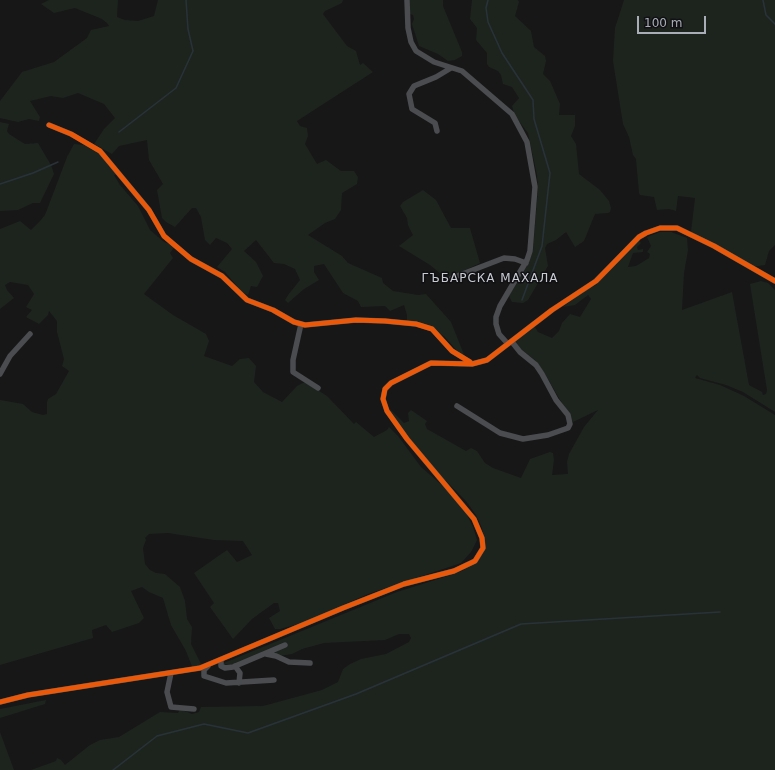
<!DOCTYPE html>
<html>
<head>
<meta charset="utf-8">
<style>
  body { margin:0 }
  #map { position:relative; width:775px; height:770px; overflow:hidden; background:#171717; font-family:"DejaVu Sans",sans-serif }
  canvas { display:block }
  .scale { position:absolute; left:637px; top:16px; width:69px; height:18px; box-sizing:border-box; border:2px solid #a8adb8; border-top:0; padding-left:5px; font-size:12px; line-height:14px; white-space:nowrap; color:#a8adb8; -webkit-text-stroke:3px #111113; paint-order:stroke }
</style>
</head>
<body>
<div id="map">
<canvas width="775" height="770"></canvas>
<div class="scale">100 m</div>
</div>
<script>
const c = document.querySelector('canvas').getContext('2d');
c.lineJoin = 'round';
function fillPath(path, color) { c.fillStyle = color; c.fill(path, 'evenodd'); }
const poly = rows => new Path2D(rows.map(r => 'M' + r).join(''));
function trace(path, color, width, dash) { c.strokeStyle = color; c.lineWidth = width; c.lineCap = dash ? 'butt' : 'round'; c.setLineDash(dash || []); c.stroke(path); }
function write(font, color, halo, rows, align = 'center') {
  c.font = font + ' "DejaVu Sans",sans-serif'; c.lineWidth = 3; c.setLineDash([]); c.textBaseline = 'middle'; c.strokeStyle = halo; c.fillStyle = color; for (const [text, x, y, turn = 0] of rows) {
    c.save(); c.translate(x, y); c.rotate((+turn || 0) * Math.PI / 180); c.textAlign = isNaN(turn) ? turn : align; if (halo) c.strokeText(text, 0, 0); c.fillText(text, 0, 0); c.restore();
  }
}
fillPath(poly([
  [49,0,118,0,117,17,125,20,138,21,154,16,158,0,343,0,342,3,325,11,323,14,347,46,356,51,360,65,363,63,373,72,297,121,300,126,307,128,308,136,305,144,317,164,326,160,341,171,354,171,358,177,357,184,342,193,341,210,335,219,325,223,308,235,342,256,348,263,382,278,383,283,393,291,418,295,426,294,451,322,465,357,459,353,444,336,414,321,407,321,407,315,404,305,390,311,385,306,361,307,358,301,343,293,324,264,314,266,314,272,319,280,304,289,288,303,285,300,288,295,300,280,295,269,284,264,274,263,256,240,244,251,256,262,263,276,257,287,251,286,248,295,242,292,225,272,217,267,232,249,227,243,216,238,210,245,205,240,201,217,196,208,192,208,175,227,166,222,162,218,157,190,163,184,149,160,147,140,119,146,112,154,94,144,104,129,115,118,104,104,78,93,63,98,51,96,30,101,40,117,39,121,29,119,18,122,0,118,0,101,22,72,54,62,87,38,91,30,109,26,107,23,102,19,75,8,54,13,41,4],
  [410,0,443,0,443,6,462,52,462,56,455,60,448,61,438,54,419,46,412,24,414,19,413,15,409,14],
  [472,0,518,0,519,2,515,16,531,31,534,47,545,56,546,61,543,74,550,81,560,104,559,115,575,115,575,126,571,136,576,144,579,174,600,190,609,201,611,208,610,212,608,213,595,214,584,241,575,247,566,232,556,240,547,244,545,248,548,266,528,300,523,303,512,302,509,296,533,250,538,189,537,175,528,133,515,116,512,106,519,98,512,87,503,84,501,75,498,71,489,67,487,64,487,53,476,40,477,28,470,19],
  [624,0,775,0,775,245,769,251,765,265,750,267,691,232,695,198,678,196,676,211,669,209,657,210,654,197,640,195,639,193,636,159,633,155,629,137,623,124,613,61,615,28],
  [0,122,9,124,7,131,9,134,20,141,25,144,38,143,51,165,54,174,40,203,33,203,18,210,0,211],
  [74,144,84,145,102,153,109,167,113,168,117,174,114,175,120,185,138,206,150,230,164,242,175,246,170,253,173,258,144,294,173,315,206,334,209,341,204,356,232,366,240,359,249,358,256,366,254,382,263,392,282,402,297,386,305,382,327,396,354,424,356,422,374,437,387,430,389,427,398,436,421,467,452,494,464,509,473,527,477,540,471,552,461,563,368,594,302,623,280,629,275,629,269,618,280,611,278,603,274,603,252,619,233,639,210,607,214,603,194,573,227,550,237,562,252,555,243,541,214,540,168,533,149,534,145,538,146,540,143,548,145,564,150,570,156,573,165,574,180,587,185,601,187,619,192,627,191,644,202,666,193,669,186,651,171,625,163,598,149,592,142,587,131,591,144,618,139,623,112,632,106,625,92,630,93,638,0,665,0,400,23,404,32,412,43,415,47,414,47,402,48,399,56,394,69,371,62,366,64,359,57,332,57,321,49,311,48,315,39,324,26,317,32,310,26,307,34,294,28,285,10,282,5,285,7,290,14,298,0,309,0,229,20,221,31,230,40,221,45,215,67,157],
  [423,190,436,200,451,228,470,228,480,263,447,279,430,265,399,246,413,235,408,225,407,218,400,206,403,202],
  [660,232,671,232,687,238,688,250,684,273,682,310,732,292,749,385,762,392,763,395,766,394,767,390,750,284,761,281,768,283,775,290,775,412,743,392,726,385,700,378,697,375,695,378,720,385,744,396,775,415,775,770,31,770,56,761,57,758,61,760,65,765,90,745,100,740,119,737,160,712,178,713,180,709,192,714,199,712,201,707,263,706,322,690,338,682,343,669,350,664,361,659,386,654,409,642,411,638,409,634,399,634,385,640,324,643,302,649,292,654,279,656,273,653,234,664,219,665,397,592,451,575,464,570,474,563,484,544,482,528,476,515,466,501,440,475,392,417,389,408,404,423,409,421,408,413,411,410,427,421,425,424,427,429,466,451,471,448,477,451,485,463,493,468,521,478,530,459,550,452,553,453,554,460,552,475,568,474,567,462,569,454,584,427,598,410,573,422,545,374,535,360,513,343,535,327,538,332,552,338,559,331,562,323,570,314,580,317,591,299,588,295,575,305,563,307,582,292,596,285,639,241,641,243,637,247,638,250,643,249,643,252,633,253,628,267,636,266,649,258,650,254,647,252,651,246,647,237],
  [46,700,45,704,0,718,0,709],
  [0,732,14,770,0,770]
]), '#1d241e');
trace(poly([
  [488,0,486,8,488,22,502,53,533,100,534,119,550,173,542,246,522,300],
  [763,0,766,15,775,24],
  [119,132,176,88,193,51,188,29,186,0],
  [0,184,33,173,58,162],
  [113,770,157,736,204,724,248,733,356,694,521,624,720,612]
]), '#2a3239', 1.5);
trace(poly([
  [407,0,408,28,411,42,416,51,434,62,462,71,512,114,527,142,535,187,530,251,527,260,500,306,496,317,496,324,499,334,508,344],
  [49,125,71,134,100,151,149,210,164,236,191,259,222,276,247,300,273,310,294,322,305,325,356,320,385,321,416,324,432,329,452,351,470,362],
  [437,131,435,123,412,109,409,94,414,86,436,77,451,68],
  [452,278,504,258,515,259,526,263],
  [301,324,293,360,293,372,318,388],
  [0,374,10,356,30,334],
  [457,406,500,433,523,439,548,435,568,428,570,424,568,415,556,400,542,374,536,365,520,352,512,342],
  [266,654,276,656,289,662,310,663],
  [221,660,221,666,225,668,233,667,285,645],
  [208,666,204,670,204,676,226,683,274,680],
  [235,666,240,673,239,683],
  [171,673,167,692,171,707,194,709],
  [0,702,28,695,200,668,343,608,404,584,454,571,475,561,483,548,482,538,474,519,407,439,387,411,383,399,385,389,391,383,431,363,472,364,487,360,552,310,596,281,639,237,646,233,660,228,677,228,714,246,775,281]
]), '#4b4c50', 5.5);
trace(poly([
  [49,125,71,134,100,151,149,210,164,236,191,259,222,276,247,300,273,310,294,322,305,325,356,320,385,321,416,324,432,329,452,351,470,362],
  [0,702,28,695,200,668,343,608,404,584,454,571,475,561,483,548,482,538,474,519,407,439,387,411,383,399,385,389,391,383,431,363,472,364,487,360,552,310,596,281,639,237,646,233,660,228,677,228,714,246,775,281]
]), '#e8590c', 5);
c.letterSpacing = '1px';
write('12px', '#c9ccd4', '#111113', [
  ["ГЪБАРСКА МАХАЛА",490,279]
]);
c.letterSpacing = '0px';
</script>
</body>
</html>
